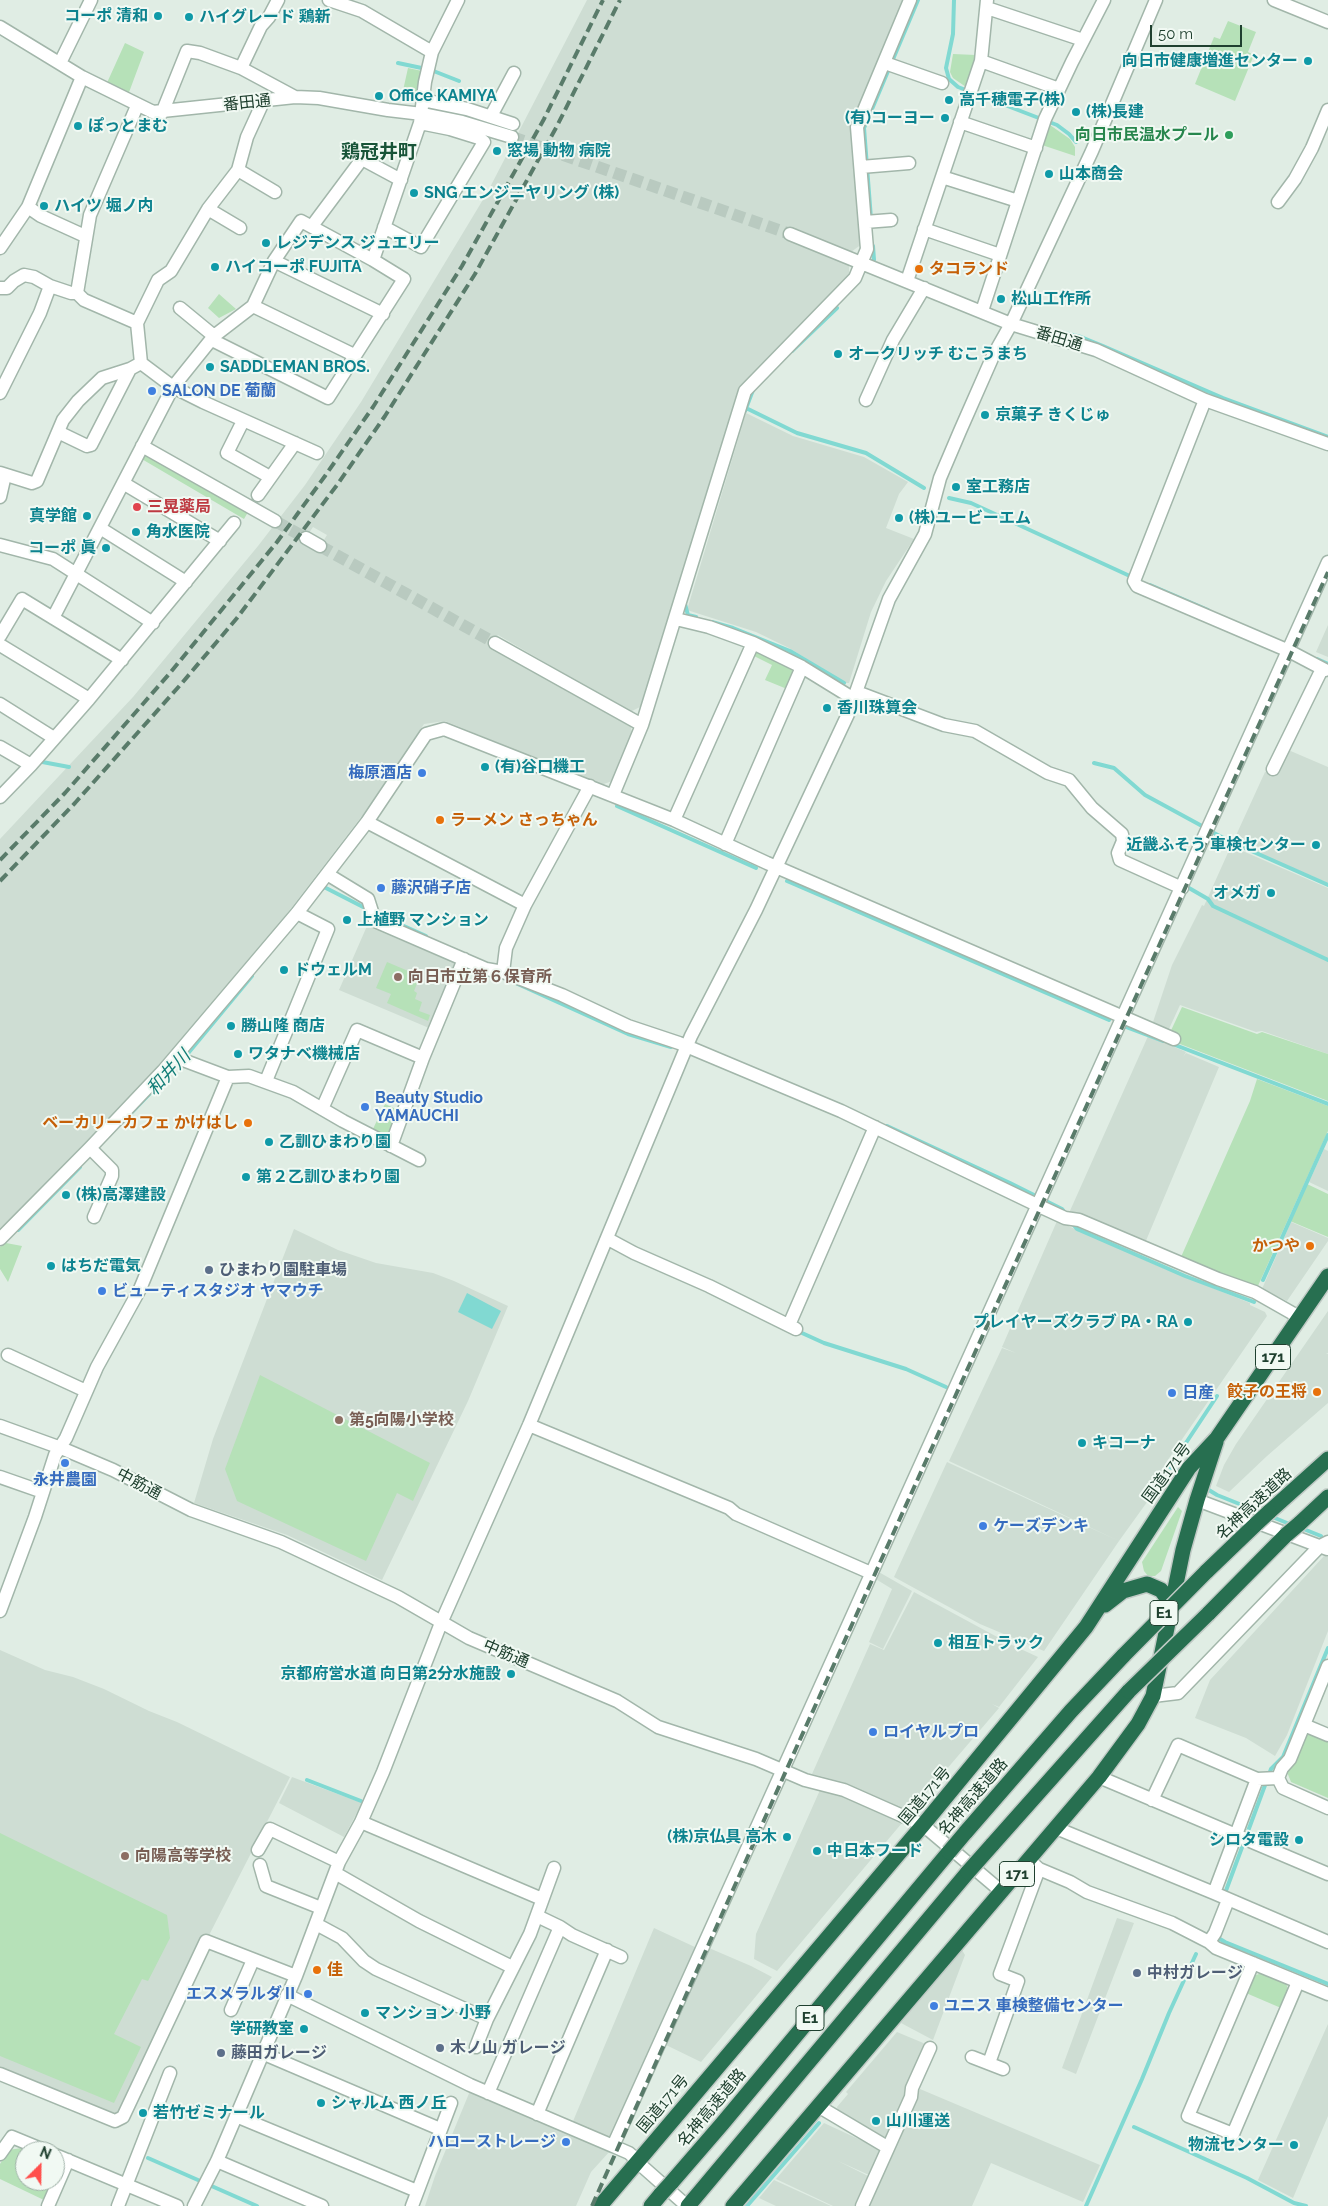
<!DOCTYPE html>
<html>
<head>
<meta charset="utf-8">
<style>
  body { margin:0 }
  #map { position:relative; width:1328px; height:2206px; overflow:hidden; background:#e0ede4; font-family:Raleway,sans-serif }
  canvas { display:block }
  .north { position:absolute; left:15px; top:2141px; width:50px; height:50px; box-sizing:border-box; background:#f1f9f3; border:1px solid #9dafa5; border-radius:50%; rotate:23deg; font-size:14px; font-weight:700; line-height:20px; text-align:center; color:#1f402f }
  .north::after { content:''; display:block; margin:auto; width:18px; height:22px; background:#ff4f4c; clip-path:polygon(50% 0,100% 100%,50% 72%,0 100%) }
  .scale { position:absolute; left:1150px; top:25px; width:92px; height:22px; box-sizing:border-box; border:2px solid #1f402f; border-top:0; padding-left:6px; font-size:15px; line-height:18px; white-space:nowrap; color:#1f402f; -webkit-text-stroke:4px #f1f9f3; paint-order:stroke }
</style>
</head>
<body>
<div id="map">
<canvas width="1328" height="2206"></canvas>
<div class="north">N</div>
<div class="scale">50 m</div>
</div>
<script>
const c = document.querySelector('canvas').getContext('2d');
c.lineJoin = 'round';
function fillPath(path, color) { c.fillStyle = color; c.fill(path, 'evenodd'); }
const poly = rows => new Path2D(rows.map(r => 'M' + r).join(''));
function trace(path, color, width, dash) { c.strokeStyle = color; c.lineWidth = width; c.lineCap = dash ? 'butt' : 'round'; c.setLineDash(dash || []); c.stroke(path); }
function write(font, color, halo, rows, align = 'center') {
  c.font = font + ' Raleway,"Noto Sans JP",sans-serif'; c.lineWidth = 4; c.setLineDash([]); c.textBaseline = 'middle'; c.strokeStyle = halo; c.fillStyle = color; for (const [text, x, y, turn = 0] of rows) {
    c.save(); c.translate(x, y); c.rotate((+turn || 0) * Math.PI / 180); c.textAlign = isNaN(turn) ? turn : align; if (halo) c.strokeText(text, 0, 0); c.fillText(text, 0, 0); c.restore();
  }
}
fillPath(poly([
  [587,0,907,0,852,127,862,244,851,252,797,229,792,242,849,265,849,278,740,387,644,705,630,712,498,635,491,647,631,727,632,734,615,780,601,785,445,721,424,724,378,795,249,963,133,1094,39,1192,0,1228,0,839,133,697,258,546,305,485,361,402,487,193],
  [313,527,327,535,317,551,303,542],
  [746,413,793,436,864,457,908,482,899,494,886,528,914,539,886,581,871,612,849,683,846,683,789,648,756,632,687,610],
  [1328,625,1328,657,1316,652],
  [1286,749,1328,767,1328,883,1233,842,1265,772,1274,774],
  [1231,846,1328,888,1328,1054,1262,1031,1256,1032,1180,1005,1163,1042,1186,1052,1183,1057,1186,1053,1219,1067,1145,1243,1069,1213,1149,1034,1172,965,1202,905,1204,906],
  [367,926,457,964,429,1028,339,990],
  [1324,1149,1328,1151,1328,1191,1309,1182],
  [1057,1221,1158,1266,1250,1303,1250,1305,1265,1312,1267,1316,1165,1464,1168,1473,1119,1541,949,1461,1002,1348,1016,1353,1002,1347],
  [1291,1222,1328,1238,1328,1241,1287,1301,1262,1289],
  [294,1229,338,1250,376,1263,433,1273,454,1281,508,1306,468,1401,382,1580,287,1535,194,1503,213,1439],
  [1328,1311,1328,1353,1326,1353,1328,1354,1328,1403,1267,1456,1229,1492,1216,1486,1224,1465,1236,1444],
  [947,1462,1119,1541,1044,1651,980,1624,894,1577],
  [1324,1556,1328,1557,1328,1631,1287,1735,1275,1756,1246,1738,1195,1718,1210,1680],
  [877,1571,912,1591,883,1649,869,1642,892,1589,874,1578],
  [914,1592,1012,1645,1038,1657,999,1707,992,1704,999,1708,910,1812,843,1782,812,1774,870,1644,884,1650],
  [0,1650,45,1670,73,1677,104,1689,149,1711,177,1722,290,1777,119,2111,114,2114,0,2068],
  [292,1777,362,1803,344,1837,279,1803],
  [820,1790,840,1795,902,1823,777,1971,754,1959,756,1934],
  [1117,1918,1134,1923,1076,2074,1062,2068],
  [654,1928,697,1948,609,2142,571,2126],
  [709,1948,751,1966,772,1977,701,2062,666,2045],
  [962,1950,965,1955,933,2040,901,2023],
  [1328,2024,1328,2116,1293,2198,1258,2180],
  [897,2032,928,2045,885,2138,838,2113,837,2107,848,2094,846,2092],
  [920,2089,1100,2165,1083,2202,991,2163,972,2206,867,2206],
  [470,2091,610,2151,591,2172,576,2206,425,2206,435,2176],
  [824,2123,880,2149,869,2175,838,2161,868,2176,854,2206,833,2206,776,2179],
  [774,2180,831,2206,776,2206,759,2198]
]), '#ceddd3');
fillPath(poly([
  [1228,21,1256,32,1248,52,1254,55,1235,101,1195,84,1214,37,1220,39],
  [125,43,144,52,128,95,106,85],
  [953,54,976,55,966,87,953,78,950,72],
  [408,68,422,71,416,98,402,95],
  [1050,125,1070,139,1075,147,1075,156,1042,145],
  [219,294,236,309,219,318,208,308],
  [143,453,248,512,244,519,140,458],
  [757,650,791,668,793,673,787,689,765,680,772,665,754,656],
  [387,962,420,976,414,991,417,993,415,999,422,1002,419,1011,430,1015,428,1021,387,1003,391,994,376,988],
  [1182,1007,1257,1034,1262,1032,1328,1054,1328,1101,1167,1039],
  [1257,1079,1328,1106,1328,1131,1257,1288,1181,1257,1250,1101],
  [385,1104,398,1110,389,1132,382,1135,372,1131],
  [1307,1184,1328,1194,1328,1237,1290,1221],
  [6,1243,22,1246,8,1282,0,1269,0,1247],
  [260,1375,430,1463,413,1501,397,1493,366,1561,237,1501,225,1469],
  [1178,1507,1182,1511,1161,1571,1155,1576,1148,1576,1144,1571,1142,1562],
  [1314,1732,1328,1738,1328,1798,1291,1782,1287,1772,1305,1736],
  [0,1833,167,1915,170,1938,148,1981,142,1979,114,2034,141,2047,114,2103,0,2056],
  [1262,1973,1286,1983,1288,1989,1281,2008,1246,1993,1253,1976],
  [21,2148,29,2151,25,2151,25,2181,54,2181,46,2201,0,2179,0,2164,9,2150]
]), '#b6e1b8');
fillPath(poly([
  [467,1293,501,1311,492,1329,458,1312]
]), '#81d9d2');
trace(poly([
  [954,0,953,34,946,68,949,79,958,87,1057,125,1069,134,1076,142],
  [398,63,431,70,459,81],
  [871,219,864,128,918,0],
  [873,246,874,260],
  [1048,329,1081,337,1103,346,1223,398,1328,437],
  [792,351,837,308],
  [746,408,797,433,866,453,924,488],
  [745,411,753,390],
  [949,498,971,503,1132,577],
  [1150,585,1208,610],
  [685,604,688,615,696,617],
  [712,622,733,628,790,651,844,683],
  [1317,659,1328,664],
  [37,761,69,767],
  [1094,763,1114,768,1145,795,1202,826],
  [617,806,756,868],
  [1214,833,1229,841,1328,885],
  [787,881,1109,1020],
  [1189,888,1208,899,1213,906,1328,960],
  [322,889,324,887,369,910],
  [375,913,426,936],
  [509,980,628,1034,671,1047],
  [1126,1027,1163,1041],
  [1170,1043,1328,1104],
  [185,1057,252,976],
  [131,1113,180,1062],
  [887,1126,1010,1183,1062,1209,1065,1213],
  [1072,1223,1077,1229,1185,1276,1254,1302],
  [18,1230,80,1167],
  [1263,1280,1328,1135],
  [802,1333,824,1343,906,1369,946,1387],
  [1181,1473,1170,1467,1217,1396],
  [1204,1487,1217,1495,1262,1513],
  [1270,1516,1292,1525],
  [1301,1528,1321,1536],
  [307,1780,361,1801],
  [1224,1896,1271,1769,1283,1757,1328,1648],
  [1215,1936,1225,1942,1328,1984],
  [1134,2127,1247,2178,1294,2203,1306,2206],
  [148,2158,257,2206],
  [747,2206,819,2123],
  [1086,2206,1142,2079,1169,2013,1196,1954]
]), '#81d9d2', 4);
trace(poly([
  [512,137,790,234],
  [275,521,306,538],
  [320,546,495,643]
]), '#b9cac0', 12, [12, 6]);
const minor = poly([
  [278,0,269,17,261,26,241,68,295,97],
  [329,0,362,11,432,52],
  [1274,0,1328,22],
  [987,8,1083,40],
  [0,27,82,77,153,112,295,97,319,98,388,110,422,114,462,122,512,137],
  [981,61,1059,89],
  [60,63,91,0],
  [885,63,942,83],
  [423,100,467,109,513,124],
  [162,113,187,51,200,53,241,68],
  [491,116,514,73],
  [960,122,1036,148],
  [861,167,909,163],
  [238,170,275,192],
  [942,177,1018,201],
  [1278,202,1295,179,1312,148,1328,110],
  [28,207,41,216,85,236],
  [208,209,240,228],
  [865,222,891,220],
  [312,226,362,159,401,180],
  [384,227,421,247,484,142,479,138,450,129,420,123],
  [924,229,1000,255],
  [790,234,1011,324,1096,350,1205,400,1328,444],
  [0,248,28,207,82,77],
  [274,261,383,314],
  [907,281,981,61,987,0],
  [0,288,7,288,14,281,24,275,34,277,50,286,71,293,77,293,84,300,137,323],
  [77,293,90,215,137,106],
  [253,306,354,355],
  [180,308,214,336],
  [982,311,1045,119,1072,62,1104,0],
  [212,340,328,398,404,279,373,260],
  [141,363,137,323,158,280,171,271,208,209,238,170,247,137,263,102],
  [0,393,40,313,50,286],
  [866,400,893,340,924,288],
  [1205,400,1134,581,1137,586,1289,651,1325,670],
  [243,421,227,453,270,477],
  [58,432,87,446,91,445,130,369],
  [142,446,275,521],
  [0,473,32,483,37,481,63,420,78,401,102,378,130,369,141,363,173,387,203,402,317,453],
  [123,483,220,541],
  [258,495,295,443],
  [0,497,5,475],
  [100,528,186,582],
  [306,538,320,546],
  [0,545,53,559,153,623],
  [53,618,173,387,214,336,253,306,274,261,301,221,373,260,420,123,425,82,432,52,458,0],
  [676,619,709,627,753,643,802,667,854,699],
  [0,636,22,599,122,660],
  [495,643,642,725],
  [0,645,89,699],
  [857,692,944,725,975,731,1048,773,1069,780,1092,808,1122,834,1123,841,1118,853,1120,860,1182,888],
  [0,704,54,738],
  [0,747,31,765],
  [1273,769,1322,669],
  [590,786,525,905,506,948,503,972,562,995,628,1026,679,1043,841,1111,1039,1206,1065,1218,1079,1220,1218,1279,1255,1292,1299,1317],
  [613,795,642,725,745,391,855,278,867,249,857,127,910,0],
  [0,797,31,765,89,699,234,523],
  [674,820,753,643],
  [367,822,525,905],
  [725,844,802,667],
  [327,874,368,899,375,921,486,969,503,972],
  [175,1057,228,1077,249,1076,293,1092,343,1121,419,1160],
  [266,1081,328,929,297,913],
  [322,1109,357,1030,423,1058],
  [391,1146,423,1058,464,959],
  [90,1148,112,1170,112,1176,94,1217],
  [0,1239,90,1148,163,1071,297,913,367,822,426,734,444,729,674,820,767,863,1174,1039],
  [608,1239,634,1253,709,1286,796,1329],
  [789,1325,875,1127],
  [8,1355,86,1391],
  [529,1425,729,1508,736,1514,871,1573],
  [0,1426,61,1448,113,1470,191,1510,281,1542,398,1597,469,1638,617,1701,658,1727,756,1759,805,1780,844,1790,923,1825,1002,1892],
  [0,1477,43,1492],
  [1197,1500,1327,1549],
  [0,1611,35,1517,55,1455,66,1438,97,1367,140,1289,228,1077],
  [1153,1696,1178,1693,1320,1546,1328,1542],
  [1304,1725,1328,1735],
  [1099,1777,1328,1874],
  [1278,1778,1282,1768,1290,1759,1328,1666],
  [1152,1800,1178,1745,1257,1779,1278,1778,1283,1788,1328,1808],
  [361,1822,542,1899],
  [1056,1828,1214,1893,1328,1942],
  [258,1850,270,1829,339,1862],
  [1029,1860,1039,1869,1070,1882,1087,1892,1172,1923,1209,1942,1216,1948,1328,1994],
  [260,1865,266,1886,321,1908],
  [335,1873,419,1921,512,1967],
  [1214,1893,1257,1779],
  [316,1924,342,1938,364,1961,376,1969,487,2019],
  [560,1927,572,1935,621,1957],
  [1209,1942,1215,1933,1228,1900],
  [1253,1963,1188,2116,1233,2134,1298,1982],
  [287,1995,470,2085,613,2146],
  [231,2010,253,1960],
  [476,2047,487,2019,530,1934,554,1868],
  [262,2053,440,2129],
  [972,2057,1003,2069],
  [989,2063,1018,1981,1000,1974,1039,1869],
  [0,2074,115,2121,123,2117,206,1941,296,1976],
  [488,2093,560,1927,537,1916],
  [818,2106,887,2147],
  [537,2114,607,1950],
  [236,2116,417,2191],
  [0,2154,12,2137,46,2151],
  [55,2155,177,2206],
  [217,2161,322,2206],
  [48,2206,68,2160],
  [118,2206,170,2073],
  [194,2206,217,2161,296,1976,339,1862,361,1822,383,1772,441,1623,529,1425,691,1036,756,910,849,712,889,599,925,534,940,478,960,431,993,356,1011,324,1092,151,1156,0],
  [412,2206,451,2103],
  [687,2206,643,2167,638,2161,629,2153,613,2146,1328,562],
  [862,2206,911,2097,912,2088,930,2048]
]);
const highway = poly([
  [1269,1512,1328,1459],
  [1299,1524,1328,1497],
  [1206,1572,1256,1524],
  [1105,1605,1123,1591,1147,1584,1161,1590,1172,1605],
  [1208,1614,1286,1535],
  [965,1833,1071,1711,1124,1655],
  [992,1845,1129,1691],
  [671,2183,722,2124,949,1852],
  [600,2206,923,1825,1086,1627,1189,1468,1217,1438,1328,1276],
  [651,2206,661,2194],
  [688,2206,968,1872],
  [733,2206,1099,1777,1138,1724,1153,1696,1183,1550,1197,1500,1216,1442]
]);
trace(minor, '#a2b6aa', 15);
trace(highway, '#c0cac5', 18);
trace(minor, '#fff', 12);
trace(highway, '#276f50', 15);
trace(poly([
  [0,860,65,793,170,673,277,542,325,476,373,407,462,266,544,119,603,0],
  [0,881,75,803,182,683,237,618,337,485,385,416,475,274,557,126,620,0],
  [592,2206,798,1744,1328,572]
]), '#597b6a', 4, [10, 5]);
const highwayBridge = poly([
  [1256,1524,1269,1512],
  [1286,1535,1299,1524],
  [1124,1655,1206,1572],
  [1129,1691,1208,1614],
  [949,1852,965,1833],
  [968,1872,992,1845],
  [661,2194,671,2183]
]);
trace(highwayBridge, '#c0cac5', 18, []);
trace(highwayBridge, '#276f50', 15);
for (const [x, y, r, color] of [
  [158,16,5,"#0f9aa8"],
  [189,17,5,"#0f9aa8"],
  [1308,61,5,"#0f9aa8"],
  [379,96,5,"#0f9aa8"],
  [949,100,5,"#0f9aa8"],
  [1076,112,5,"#0f9aa8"],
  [945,118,5,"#0f9aa8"],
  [78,126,5,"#0f9aa8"],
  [1229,135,5,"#2e9e5b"],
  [497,151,5,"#0f9aa8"],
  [1049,174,5,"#0f9aa8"],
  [414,193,5,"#0f9aa8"],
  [44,206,5,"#0f9aa8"],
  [266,243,5,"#0f9aa8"],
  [215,267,5,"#0f9aa8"],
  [919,269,5,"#e8710a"],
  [1001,299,5,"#0f9aa8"],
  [838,354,5,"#0f9aa8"],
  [210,367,5,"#0f9aa8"],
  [152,391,5,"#3f7fe0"],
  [985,415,5,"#0f9aa8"],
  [956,487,5,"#0f9aa8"],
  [137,507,5,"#e0444e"],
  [87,516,5,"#0f9aa8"],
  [899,518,5,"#0f9aa8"],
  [136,532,5,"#0f9aa8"],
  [106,548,5,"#0f9aa8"],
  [827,708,5,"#0f9aa8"],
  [485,767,5,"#0f9aa8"],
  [422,773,5,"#3f7fe0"],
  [440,820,5,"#e8710a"],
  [1316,845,5,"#0f9aa8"],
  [381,888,5,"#3f7fe0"],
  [1271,893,5,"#0f9aa8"],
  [347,920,5,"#0f9aa8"],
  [284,970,5,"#0f9aa8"],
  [398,977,5,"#8d6e63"],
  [231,1026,5,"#0f9aa8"],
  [238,1054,5,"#0f9aa8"],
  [365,1107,5,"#3f7fe0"],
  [248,1123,5,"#e8710a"],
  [269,1142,5,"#0f9aa8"],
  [246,1177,5,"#0f9aa8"],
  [66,1195,5,"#0f9aa8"],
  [1310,1246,5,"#e8710a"],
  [51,1266,5,"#0f9aa8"],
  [209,1270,5,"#5c6f8a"],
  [102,1291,5,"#3f7fe0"],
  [1188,1322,5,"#0f9aa8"],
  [1317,1392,5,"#e8710a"],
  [1172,1393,5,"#3f7fe0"],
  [339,1420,5,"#8d6e63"],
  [1082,1443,5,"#0f9aa8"],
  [65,1463,5,"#3f7fe0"],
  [983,1526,5,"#3f7fe0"],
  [938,1643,5,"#0f9aa8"],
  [511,1674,5,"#0f9aa8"],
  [873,1732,5,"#3f7fe0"],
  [787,1837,5,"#0f9aa8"],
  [1299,1840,5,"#0f9aa8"],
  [817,1851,5,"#0f9aa8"],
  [125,1856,5,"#8d6e63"],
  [317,1970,5,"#e8710a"],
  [1137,1973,5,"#5c6f8a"],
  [308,1994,5,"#3f7fe0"],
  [934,2006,5,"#3f7fe0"],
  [365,2013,5,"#0f9aa8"],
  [304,2029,5,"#0f9aa8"],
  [440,2048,5,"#5c6f8a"],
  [221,2053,5,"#5c6f8a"],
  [321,2103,5,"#0f9aa8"],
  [143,2113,5,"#0f9aa8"],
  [876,2121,5,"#0f9aa8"],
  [566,2142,5,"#3f7fe0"],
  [1294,2145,5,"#0f9aa8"]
]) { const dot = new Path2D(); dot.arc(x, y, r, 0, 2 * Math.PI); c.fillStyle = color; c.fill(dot); trace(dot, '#f1f9f3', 2); }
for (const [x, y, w] of [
  [1273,1357,35],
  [1164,1613,28],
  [1017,1874,35],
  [810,2018,28]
]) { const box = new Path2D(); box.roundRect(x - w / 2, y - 12.5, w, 25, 4); c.fillStyle = '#f1f9f3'; c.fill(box); trace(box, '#1f402f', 1); }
write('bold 15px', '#1f402f', null, [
  ["171",1273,1357],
  ["E1",1164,1613],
  ["171",1017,1874],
  ["E1",810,2018]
]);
write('bold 16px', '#0d838f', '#f1f9f3', [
  ["コーポ 清和",148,16,"right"],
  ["ハイグレード 鶏新",199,17],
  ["向日市健康増進センター",1298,61,"right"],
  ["Office KAMIYA",389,96],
  ["高千穂電子(株)",959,100],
  ["(株)長建",1086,112],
  ["(有)コーヨー",935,118,"right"],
  ["ぽっとまむ",88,126],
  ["窓場 動物 病院",507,151],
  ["山本商会",1059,174],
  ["SNG エンジニヤリング (株)",424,193],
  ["ハイツ 堀ノ内",54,206],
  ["レジデンス ジュエリー",276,243],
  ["ハイコーポ FUJITA",225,267],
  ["松山工作所",1011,299],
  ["オークリッチ むこうまち",848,354],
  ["SADDLEMAN BROS.",220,367],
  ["京菓子 きくじゅ",995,415],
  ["室工務店",966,487],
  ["真学館",77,516,"right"],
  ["(株)ユービーエム",909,518],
  ["角水医院",146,532],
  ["コーポ 眞",96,548,"right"],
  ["香川珠算会",837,708],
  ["(有)谷口機工",495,767],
  ["近畿ふそう 車検センター",1306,845,"right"],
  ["オメガ",1261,893,"right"],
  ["上植野 マンション",357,920],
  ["ドウェルM",294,970],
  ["勝山隆 商店",241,1026],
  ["ワタナベ機械店",248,1054],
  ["乙訓ひまわり園",279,1142],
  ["第２乙訓ひまわり園",256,1177],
  ["(株)高澤建設",76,1195],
  ["はちだ電気",61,1266],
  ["プレイヤーズクラブ PA・RA",1178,1322,"right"],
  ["キコーナ",1092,1443],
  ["相互トラック",948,1643],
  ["京都府営水道 向日第2分水施設",501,1674,"right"],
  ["(株)京仏具 高木",777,1837,"right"],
  ["シロタ電設",1289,1840,"right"],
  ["中日本フード",827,1851],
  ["マンション 小野",375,2013],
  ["学研教室",294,2029,"right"],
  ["シャルム 西ノ丘",331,2103],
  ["若竹ゼミナール",153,2113],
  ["山川運送",886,2121],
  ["物流センター",1284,2145,"right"]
], 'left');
write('16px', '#1f402f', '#f1f9f3', [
  ["番田通",247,103,-6],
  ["番田通",1059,339,17],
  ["国道171号",1167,1473,-54],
  ["中筋通",139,1484,28],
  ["名神高速道路",1254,1504,-43],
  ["中筋通",506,1654,23],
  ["国道171号",925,1796,-50],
  ["名神高速道路",973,1797,-49],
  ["国道171号",663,2104,-50],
  ["名神高速道路",712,2108,-50]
]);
write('bold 16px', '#27864d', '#f1f9f3', [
  ["向日市民温水プール",1219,135]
], 'right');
write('bold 16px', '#c56008', '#f1f9f3', [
  ["タコランド",929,269],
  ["ラーメン さっちゃん",450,820],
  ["ベーカリーカフェ かけはし",238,1123,"right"],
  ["かつや",1300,1246,"right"],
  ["餃子の王将",1307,1392,"right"],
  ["佳",327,1970]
], 'left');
write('bold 16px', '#366cbe', '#f1f9f3', [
  ["SALON DE 葡蘭",162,391],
  ["梅原酒店",412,773,"right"],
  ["藤沢硝子店",391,888],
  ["Beauty Studio",375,1098],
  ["YAMAUCHI",375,1116],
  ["ビューティスタジオ ヤマウチ",112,1291],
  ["日産",1182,1393],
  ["永井農園",65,1480,"center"],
  ["ケーズデンキ",993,1526],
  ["ロイヤルプロ",883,1732],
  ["エスメラルダⅡ",298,1994,"right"],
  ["ユニス 車検整備センター",944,2006],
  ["ハローストレージ",556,2142,"right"]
], 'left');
write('bold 16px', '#be3a42', '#f1f9f3', [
  ["三晃薬局",147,507]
], 'left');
write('bold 16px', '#785e54', '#f1f9f3', [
  ["向日市立第６保育所",408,977],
  ["第5向陽小学校",349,1420],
  ["向陽高等学校",135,1856]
], 'left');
write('bold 16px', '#4e5e75', '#f1f9f3', [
  ["ひまわり園駐車場",219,1270],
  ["中村ガレージ",1147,1973],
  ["木ノ山 ガレージ",450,2048],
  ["藤田ガレージ",231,2053]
], 'left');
write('italic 18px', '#117d77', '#f1f9f3', [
  ["和井川",169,1073,-47]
]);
write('bold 19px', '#185438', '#f1f9f3', [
  ["鶏冠井町",379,152]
]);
</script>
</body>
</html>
